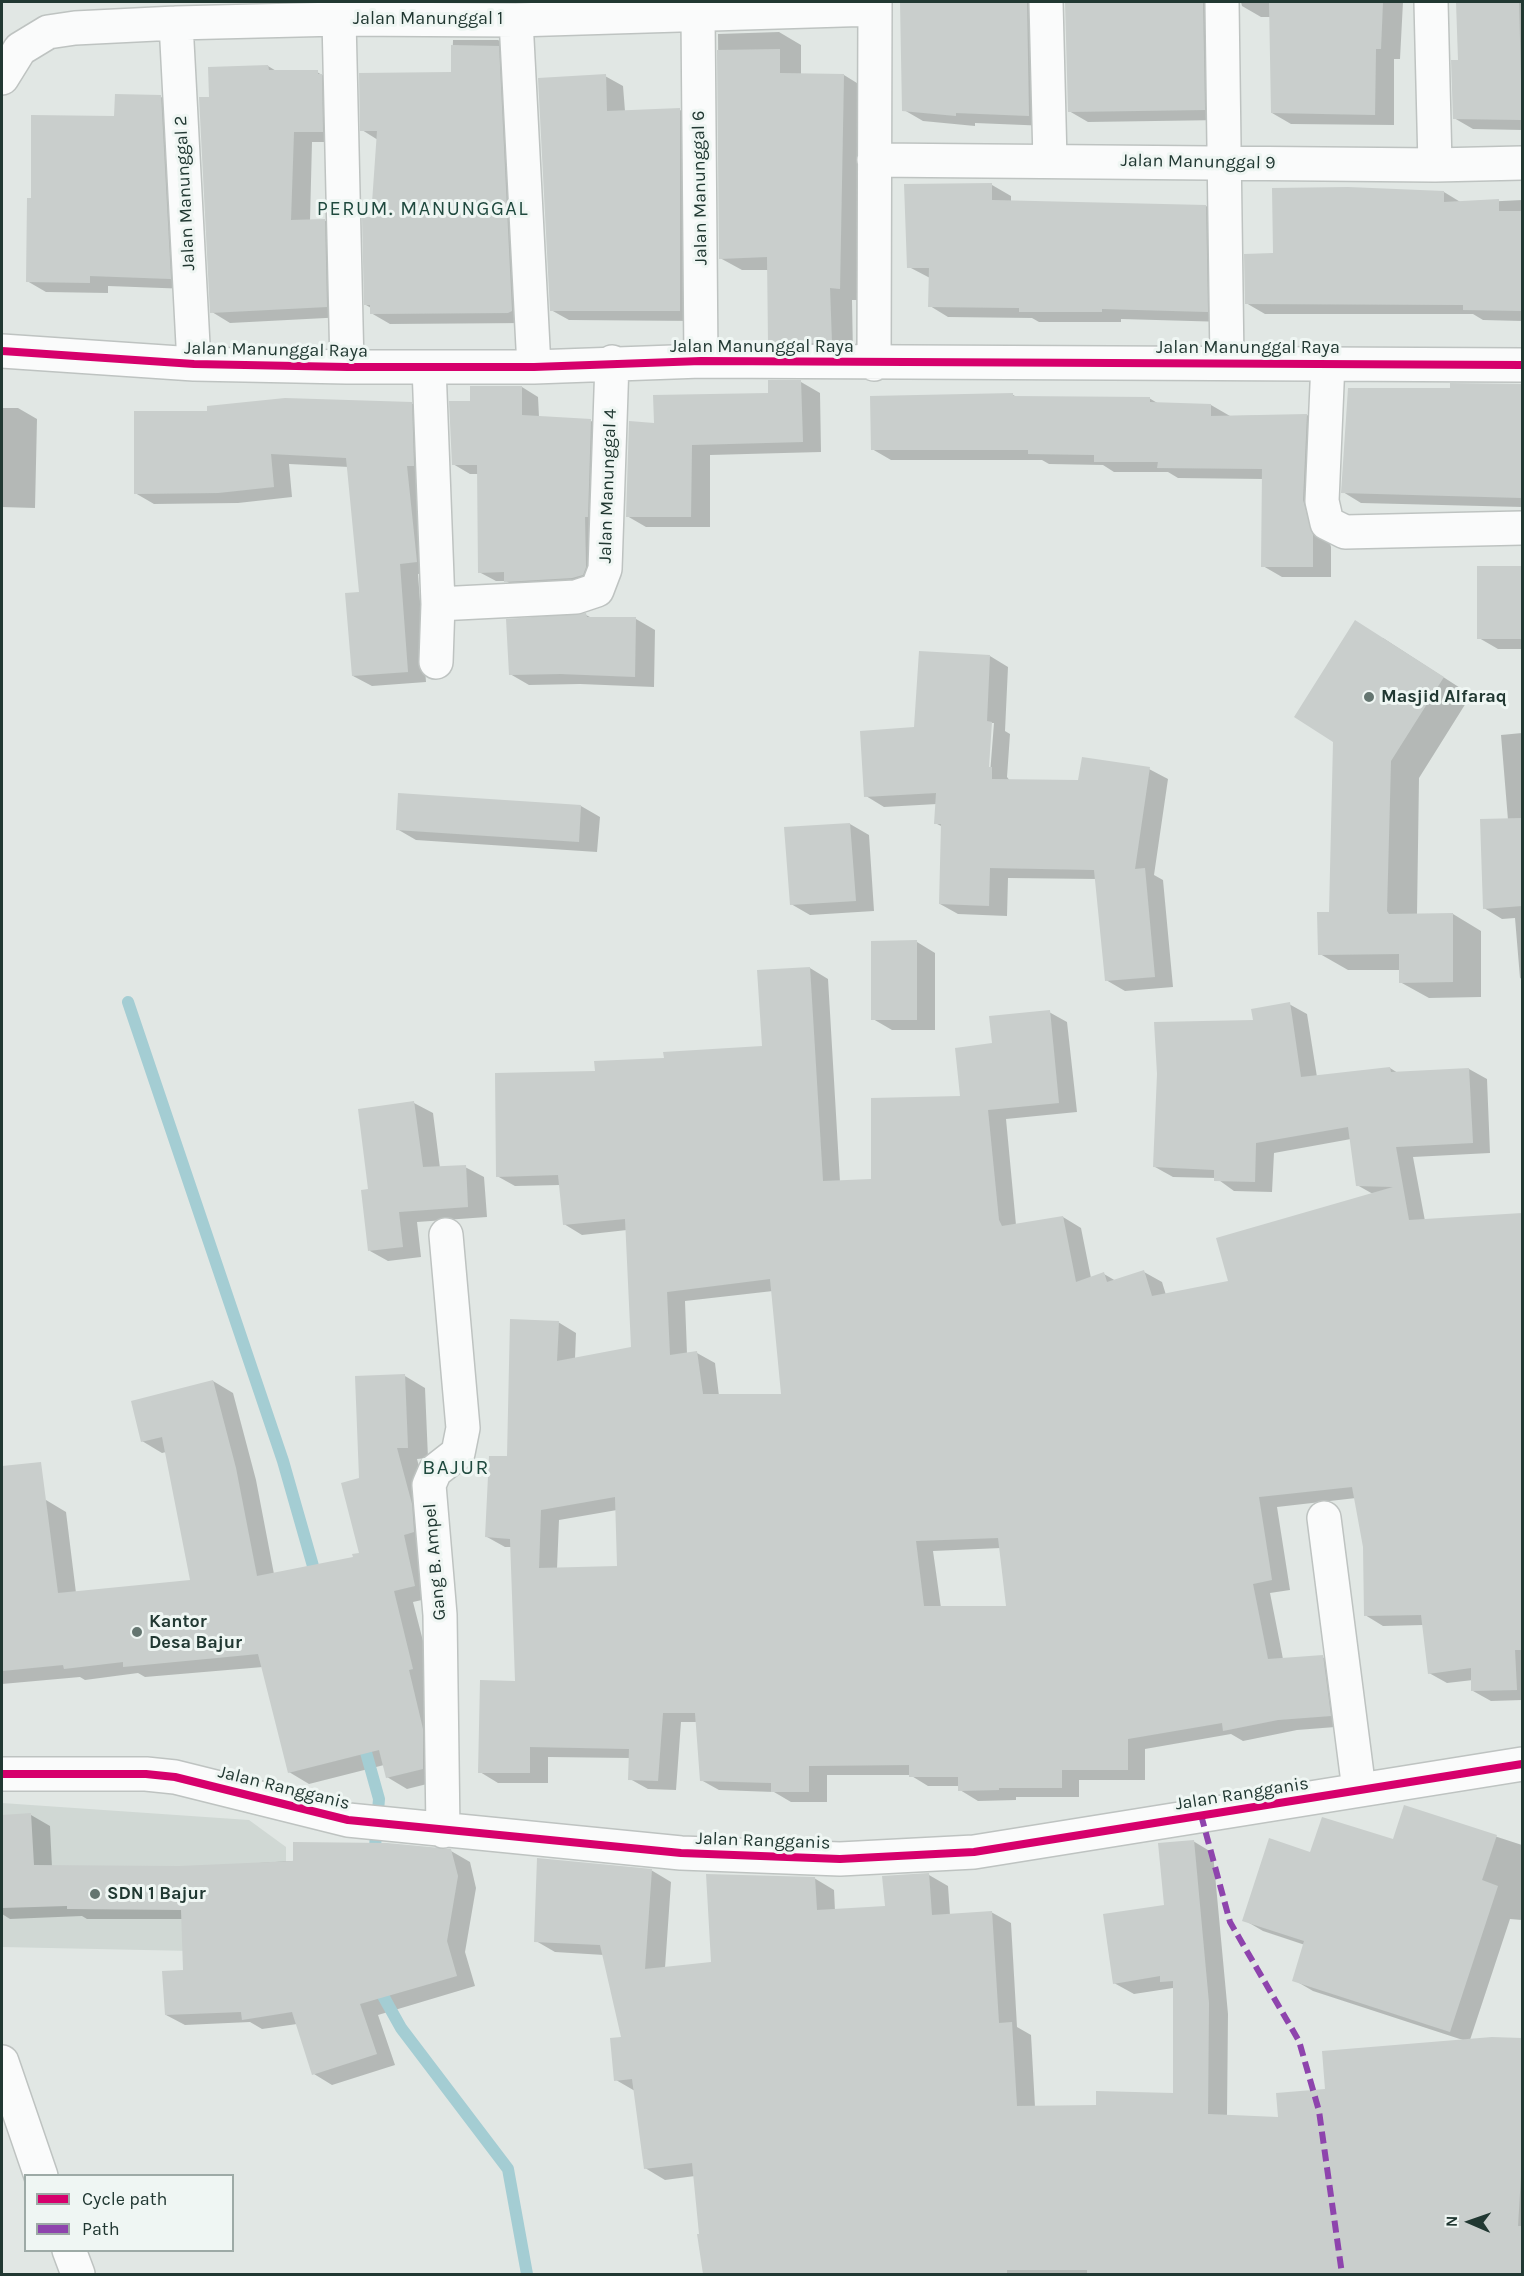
<!DOCTYPE html>
<html>
<head>
<meta charset="utf-8">
<style>
  body { margin:0 }
  #map { position:relative; width:1524px; height:2276px; overflow:hidden; background:#e1e7e4; font-family:Karla,sans-serif }
  canvas { display:block }
  .frame { position:absolute; inset:0; border:3px solid #213832; pointer-events:none }
  .legend { position:absolute; left:24px; top:2174px; width:210px; height:78px; box-sizing:border-box; background:#eff6f3; border:2px solid #9daaa6; margin:0; padding:8px 10px; list-style:none; font-size:18px; color:#213832 }
  .legend li { display:flex; align-items:center; gap:12px; height:30px }
  .legend b { width:30px; border:2px solid #9daaa6 }
  .north { position:absolute; left:1440px; top:2192px; width:60px; height:60px; -webkit-text-stroke:4px #eff6f3; paint-order:stroke; rotate:272deg; font-size:16px; font-weight:700; line-height:24px; text-align:center; color:#213832 }
  .north::after { content:''; display:block; margin:auto; width:21px; height:27px; background:#213832; clip-path:polygon(50% 0,100% 100%,50% 72%,0 100%) }
</style>
</head>
<body>
<div id="map">
<canvas width="1524" height="2276"></canvas>
<div class="frame"></div>
<ul class="legend">
<li><b style="height:8px;background:#d6006c"></b>Cycle path</li>
<li><b style="height:8px;background:#8e44ad"></b>Path</li>
</ul>
<div class="north">N</div>
</div>
<script>
const c = document.querySelector('canvas').getContext('2d');
c.lineJoin = 'round';
function fillPath(path, color) { c.fillStyle = color; c.fill(path, 'evenodd'); }
const poly = rows => new Path2D(rows.map(r => 'M' + r).join(''));
function trace(path, color, width, dash) { c.strokeStyle = color; c.lineWidth = width; c.lineCap = dash ? 'butt' : 'round'; c.setLineDash(dash || []); c.stroke(path); }
function write(font, color, halo, rows, align = 'center') {
  c.font = font + ' Karla,sans-serif'; c.lineWidth = 6; c.setLineDash([]); c.textBaseline = 'middle'; c.strokeStyle = halo; c.fillStyle = color; for (const [text, x, y, turn = 0] of rows) {
    c.save(); c.translate(x, y); c.rotate((+turn || 0) * Math.PI / 180); c.textAlign = isNaN(turn) ? turn : align; if (halo) c.strokeText(text, 0, 0); c.fillText(text, 0, 0); c.restore();
  }
}
fillPath(poly([
  [2,1803,249,1820,286,1847,286,1953,2,1947]
]), '#d0d8d4');
fillPath(poly([
  [262,2,842,2,332,4],
  [901,2,1051,2,1048,126,975,123,975,126,923,121,904,110],
  [1066,2,1227,2,1223,120,1088,122,1069,111],
  [1241,2,1403,2,1400,59,1394,59,1394,125,1291,124,1272,113,1270,17,1261,17,1242,6],
  [1458,2,1522,2,1522,130,1473,129,1454,118,1459,61],
  [779,32,801,45,801,75,844,75,865,88,861,300,852,300,853,355,791,354,769,342,769,270,742,270,720,258,718,34],
  [453,40,498,40,517,51,527,323,390,324,371,313,371,308,366,305,378,140,362,130,452,73],
  [268,66,278,72,317,72,336,83,341,142,312,142,310,221,324,220,343,231,345,317,230,323,212,312,210,99],
  [605,76,623,86,625,111,680,110,698,120,698,321,569,320,551,310],
  [161,97,180,108,189,289,108,286,108,293,46,292,27,281,32,200,115,117],
  [992,185,1011,196,1011,202,1206,206,1225,217,1226,322,1121,319,1121,322,1039,322,1032,318,948,317,930,306,930,278,909,267],
  [1444,192,1462,203,1522,200,1522,321,1483,320,1473,314,1265,314,1246,303,1275,254],
  [801,382,820,393,821,452,710,455,710,527,646,527,627,516,656,424,770,394],
  [1522,384,1522,507,1361,503,1343,492,1451,389,1451,385],
  [522,387,538,397,539,417,591,421,608,430,599,584,522,591,506,581,496,581,479,572,478,474,470,474,453,464,472,403],
  [1013,395,1017,397,1149,398,1159,404,1211,405,1230,416,1307,415,1325,426,1322,512,1331,547,1331,577,1282,577,1263,566,1263,479,1178,478,1168,472,1114,472,1103,465,1049,464,1042,460,891,460,872,449,872,398],
  [411,403,430,414,435,572,418,574,426,682,372,686,353,676,361,593,349,467,289,464,292,497,238,503,154,504,135,493,209,412],
  [2,408,18,408,37,419,35,508,2,507],
  [1479,568,1522,568,1522,649,1498,649,1479,638],
  [586,615,592,618,636,619,655,630,654,687,580,684,529,685,510,674],
  [1383,638,1471,695,1419,778,1417,915,1453,914,1481,931,1481,997,1429,998,1400,982,1400,970,1348,970,1320,954,1331,913],
  [990,656,1008,667,1005,731,1010,734,1007,777,1010,781,1079,782,1149,769,1168,779,1154,875,1163,880,1173,987,1125,991,1106,980,1097,879,1008,878,1007,916,958,914,940,904,943,827,935,823,937,804,884,807,866,796,916,729],
  [991,723,994,723,990,774,987,774],
  [1522,733,1522,979,1520,978,1515,918,1502,919,1484,908,1508,820,1501,735],
  [399,795,581,806,600,817,597,852,416,840,397,829],
  [850,824,869,835,874,911,810,915,791,904],
  [917,942,935,953,935,1030,892,1030,873,1019],
  [810,968,828,979,840,1182,873,1181,962,1097,993,1044,1049,1012,1067,1022,1077,1112,1006,1119,1016,1225,1063,1217,1081,1228,1091,1278,1104,1274,1116,1281,1144,1272,1162,1282,1166,1295,1230,1283,1373,1194,1357,1185,1351,1139,1274,1153,1272,1192,1234,1191,1216,1178,1173,1177,1155,1167,1255,1021,1289,1004,1307,1014,1317,1077,1390,1068,1398,1073,1469,1069,1487,1079,1490,1153,1413,1157,1425,1221,1497,1292,1522,1292,1522,1700,1491,1701,1473,1691,1473,1680,1447,1683,1429,1673,1423,1625,1383,1626,1365,1615,1365,1546,1356,1498,1277,1507,1290,1590,1270,1593,1283,1659,1322,1657,1340,1667,1348,1726,1297,1730,1243,1741,1231,1734,1145,1749,1145,1780,1079,1780,1079,1797,1016,1797,1016,1800,978,1801,960,1790,960,1786,928,1786,910,1775,827,1775,827,1802,791,1802,774,1792,719,1790,701,1780,698,1722,681,1722,676,1790,648,1789,630,1779,630,1758,548,1757,548,1783,498,1783,480,1772,517,1683,512,1547,505,1547,487,1537,508,1458,558,1322,576,1333,575,1359,633,1348,627,1230,582,1235,564,1224,560,1185,515,1186,497,1176,596,1073,665,1060,763,1047],
  [773,1291,783,1396,719,1396,715,1363,697,1353,687,1354,685,1301],
  [617,1510,618,1567,557,1569,559,1520],
  [1001,1548,1008,1607,941,1608,933,1551],
  [414,1103,433,1113,440,1168,465,1167,484,1177,487,1217,417,1222,421,1257,388,1261,370,1251,370,1190],
  [405,1376,425,1388,428,1458,417,1459,432,1516,435,1597,413,1602,433,1680,443,1780,407,1789,387,1777,384,1765,309,1784,289,1772,263,1667,145,1677,138,1673,85,1680,80,1677,2,1684,2,1515,46,1500,66,1512,76,1593,192,1582,166,1452,162,1453,142,1441,213,1381,233,1393,256,1480,274,1574,355,1558,361,1554,361,1479],
  [1405,1807,1522,1845,1522,1920,1510,1919,1470,2040,1522,2039,1522,2274,706,2274,695,2176,665,2180,645,2168,635,2091,616,2080,623,2038,604,1955,555,1952,536,1941,651,1870,671,1882,665,1968,713,1963,814,1878,834,1890,835,1911,886,1908,929,1875,948,1886,950,1915,991,1912,1011,1923,1017,2027,1031,2035,1035,2107,1097,2106,1175,2094,1173,1988,1134,1994,1114,1983,1165,1906,1193,1841,1213,1853,1228,2014,1227,2116,1280,2119,1326,2090,1466,2041,1313,1991,1294,1980,1305,1945,1263,1931,1244,1920,1311,1854,1394,1841],
  [31,1815,50,1826,52,1867,179,1868,451,1851,470,1862,476,1888,465,1952,475,1986,378,2015,395,2065,332,2085,314,2074,297,2024,262,2029,250,2022,185,2025,166,2015,184,1971,183,1919,87,1919,82,1916,10,1919,2,1914,2,1816]
]), '#0003');
trace(poly([
  [128,1002,283,1461,317,1580],
  [362,1738,379,1799,375,1847,371,1858],
  [377,1985,401,2028,508,2169,527,2274]
]), '#a4cdd3', 12);
fillPath(poly([
  [900,2,1027,2,1029,116,956,113,956,116,902,111],
  [1065,2,1203,2,1205,110,1068,112],
  [1269,2,1383,2,1381,49,1376,49,1375,115,1271,113],
  [1456,2,1519,2,1522,120,1453,119,1451,60,1458,60],
  [451,45,499,46,512,311,508,313,370,314,370,305,364,305,362,217,371,217,377,131,360,131,359,73,451,72],
  [780,49,780,73,844,74,840,289,830,288,832,343,768,343,767,257,719,259,717,50],
  [268,65,269,70,318,70,318,74,322,74,323,132,294,132,291,220,325,219,327,307,210,313,199,97,209,97,208,67],
  [606,74,607,111,680,108,680,311,550,311,538,78],
  [115,94,161,95,171,279,90,276,90,283,26,282,27,198,31,198,31,115,114,116],
  [992,183,992,200,1206,205,1208,312,1102,309,1102,312,1019,312,1019,308,928,307,929,268,907,268,904,184],
  [1348,187,1444,191,1444,202,1499,199,1499,211,1522,211,1522,311,1463,310,1463,305,1245,304,1244,254,1273,253,1272,188],
  [768,380,801,380,803,442,692,445,691,517,626,517,629,421,654,423,653,395,768,393],
  [1450,383,1522,384,1522,498,1341,493,1348,388,1450,388],
  [470,386,522,386,522,415,591,419,588,517,585,517,586,567,583,575,572,578,504,582,504,572,478,573,477,465,452,465,449,401,470,401],
  [1013,393,1013,396,1150,397,1150,402,1211,404,1211,416,1307,414,1303,500,1313,535,1313,567,1261,567,1262,469,1157,468,1158,462,1094,462,1094,455,1028,454,1028,450,871,450,870,396],
  [285,398,412,402,414,466,407,466,417,562,400,564,408,672,352,676,345,593,359,592,346,458,271,454,274,487,218,493,134,494,134,411,207,411,207,406],
  [1477,566,1522,566,1522,639,1477,639],
  [586,613,587,617,636,617,635,677,560,674,509,675,506,619],
  [1355,620,1444,677,1391,761,1387,911,1389,914,1453,913,1453,982,1399,983,1399,954,1318,955,1317,912,1329,912,1333,742,1294,717],
  [919,651,990,655,987,721,992,722,989,767,992,767,992,779,1078,780,1082,757,1150,767,1135,869,1145,868,1155,977,1105,981,1094,870,990,868,989,906,939,904,941,824,934,824,936,793,864,797,860,731,914,727],
  [398,793,581,805,579,842,396,830],
  [1522,818,1522,906,1483,909,1480,819],
  [850,823,856,901,790,905,784,827],
  [917,940,917,1020,871,1020,871,941],
  [810,967,823,1181,871,1179,871,1098,960,1096,955,1048,992,1043,989,1016,1050,1010,1059,1103,988,1110,999,1220,1002,1226,1063,1216,1076,1282,1104,1272,1107,1282,1144,1270,1152,1296,1228,1281,1216,1238,1393,1187,1356,1186,1348,1127,1256,1143,1255,1182,1214,1181,1214,1170,1153,1167,1157,1074,1154,1022,1253,1020,1251,1009,1290,1002,1301,1077,1390,1067,1391,1072,1469,1068,1473,1143,1396,1147,1409,1220,1522,1213,1522,1650,1515,1650,1517,1690,1471,1691,1471,1668,1428,1674,1421,1615,1364,1616,1363,1547,1352,1487,1259,1497,1272,1580,1253,1584,1268,1659,1323,1655,1331,1716,1278,1720,1223,1731,1222,1723,1128,1739,1128,1770,1062,1770,1062,1788,999,1788,999,1790,958,1791,958,1777,909,1777,909,1765,809,1766,809,1792,771,1792,771,1783,700,1781,695,1713,663,1713,658,1781,628,1780,629,1749,530,1747,530,1773,478,1773,480,1680,515,1681,510,1539,485,1537,489,1456,507,1456,510,1319,559,1321,557,1361,631,1347,625,1219,563,1225,558,1175,496,1177,495,1073,595,1071,594,1061,664,1058,663,1052,762,1046,757,970],
  [770,1279,781,1394,703,1394,697,1351,670,1355,667,1292],
  [615,1497,617,1566,539,1568,541,1510],
  [998,1538,1006,1606,924,1606,916,1541],
  [414,1101,423,1167,466,1165,468,1207,399,1212,403,1247,368,1251,361,1190,368,1189,358,1109],
  [405,1374,408,1448,397,1448,412,1504,414,1532,404,1535,415,1586,394,1591,413,1669,409,1670,423,1729,423,1769,386,1778,379,1750,288,1773,258,1654,123,1667,123,1662,64,1669,63,1665,2,1671,2,1466,41,1462,58,1593,190,1580,162,1437,141,1442,131,1401,213,1380,236,1468,257,1576,353,1557,352,1554,359,1553,341,1483,359,1478,355,1376],
  [1404,1805,1497,1835,1482,1880,1498,1886,1450,2032,1292,1981,1304,1941,1242,1921,1269,1838,1310,1852,1322,1817,1393,1839],
  [31,1813,34,1865,179,1866,293,1861,293,1842,387,1843,451,1849,458,1876,447,1941,457,1976,360,2004,377,2054,312,2075,292,2012,242,2020,241,2012,165,2015,162,1971,183,1970,181,1910,67,1909,67,1906,2,1908,2,1815],
  [1194,1840,1209,2003,1208,2114,1278,2117,1276,2093,1325,2089,1322,2051,1492,2037,1522,2038,1522,2159,1518,2226,1522,2226,1522,2274,1087,2274,1087,2270,1007,2270,1007,2274,703,2274,697,2234,699,2234,692,2163,644,2169,632,2079,614,2081,610,2038,621,2037,600,1945,534,1942,537,1858,652,1869,645,1969,711,1962,706,1874,815,1877,817,1910,885,1906,882,1876,929,1873,932,1915,992,1911,999,2023,1012,2022,1017,2106,1096,2105,1096,2091,1173,2093,1173,1981,1160,1982,1160,1976,1113,1984,1103,1914,1164,1905,1158,1843]
]), '#c9cecc');
const minor = poly([
  [1046,2,1050,161],
  [1222,2,1227,363],
  [1431,2,1435,165],
  [698,15,701,361],
  [339,19,347,367],
  [516,20,534,367],
  [176,23,194,364],
  [2,78,20,49,48,32,75,28,176,23,339,19,516,20,875,9],
  [874,160,1435,165,1522,163],
  [2,351,194,364,347,367,534,367,701,361,1522,365],
  [1328,362,1322,501,1327,523,1345,532,1522,528],
  [874,364,875,2],
  [429,367,438,604,436,662],
  [438,604,576,597,597,590,605,569,612,362],
  [1324,1518,1359,1790],
  [2,1774,146,1774,175,1777,348,1820,681,1853,840,1859,974,1852,1522,1764],
  [443,1831,440,1615,429,1485,435,1471,458,1453,463,1428,446,1235],
  [2,2062,41,2176],
  [69,2250,78,2274]
]);
trace(minor, '#bec3c1', 36);
trace(minor, '#fafbfb', 33);
trace(poly([
  [1201,1815,1230,1922,1299,2041,1319,2111,1342,2274]
]), '#8e44ad', 6, [12, 6]);
trace(poly([
  [2,351,194,364,347,367,534,367,701,361,1522,365],
  [2,1774,146,1774,175,1777,348,1820,681,1853,840,1859,974,1852,1522,1764]
]), '#d6006c', 8);
for (const [x, y, r, color] of [
  [1369,697,6,"#647570"],
  [137,1632,6,"#647570"],
  [95,1894,6,"#647570"]
]) { const dot = new Path2D(); dot.arc(x, y, r, 0, 2 * Math.PI); c.fillStyle = color; c.fill(dot); trace(dot, '#eff6f3', 2); }
write('18px', '#213832', '#eff6f3', [
  ["Jalan Manunggal 1",428,19],
  ["Jalan Manunggal 9",1198,162,1],
  ["Jalan Manunggal 6",700,188,-91],
  ["Jalan Manunggal 2",185,193,-93],
  ["Jalan Manunggal Raya",762,347],
  ["Jalan Manunggal Raya",1248,348],
  ["Jalan Manunggal Raya",276,350,1],
  ["Jalan Manunggal 4",608,486,-88],
  ["Gang B. Ampel",435,1562,-95],
  ["Jalan Rangganis",284,1788,14],
  ["Jalan Rangganis",1242,1794,-9],
  ["Jalan Rangganis",763,1841,2]
]);
write('bold 18px', '#213832', '#eff6f3', [
  ["Masjid Alfaraq",1381,697],
  ["Kantor",149,1622],
  ["Desa Bajur",149,1643],
  ["SDN 1 Bajur",107,1894]
], 'left');
c.letterSpacing = '1.5px';
write('20px', '#1f493e', '#eff6f3', [
  ["PERUM. MANUNGGAL",423,209]
]);
c.letterSpacing = '0px';
c.letterSpacing = '1.5px';
write('21px', '#1f493e', '#eff6f3', [
  ["BAJUR",456,1468]
]);
c.letterSpacing = '0px';
</script>
</body>
</html>
